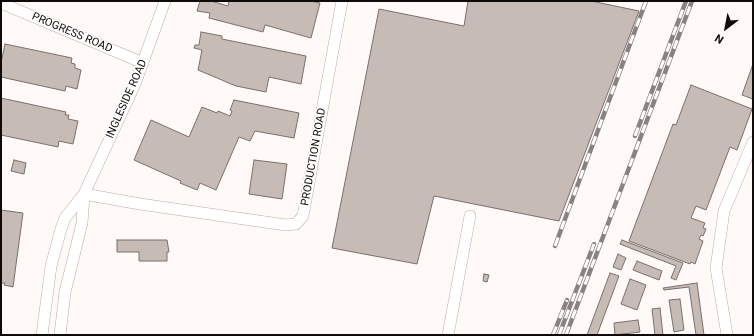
<!DOCTYPE html>
<html>
<head>
<meta charset="utf-8">
<style>
  body { margin:0 }
  #map { position:relative; width:754px; height:336px; overflow:hidden; background:#fffaf8; font-family:Roboto,sans-serif }
  canvas { display:block }
  .frame { position:absolute; inset:0; border:2px solid #0e0a09; pointer-events:none }
  .north { position:absolute; left:706px; top:8px; width:40px; height:40px; -webkit-text-stroke:3px #fff; paint-order:stroke; rotate:212deg; font-size:11px; font-weight:700; line-height:16px; text-align:center; color:#0e0a09 }
  .north::after { content:''; display:block; margin:auto; width:14px; height:18px; background:#0e0a09; clip-path:polygon(50% 0,100% 100%,50% 72%,0 100%) }
</style>
</head>
<body>
<div id="map">
<canvas width="754" height="336"></canvas>
<div class="frame"></div>
<div class="north">N</div>
</div>
<script>
const c = document.querySelector('canvas').getContext('2d');
c.lineJoin = 'round';
function fillPath(path, color) { c.fillStyle = color; c.fill(path, 'evenodd'); }
const poly = rows => new Path2D(rows.map(r => 'M' + r).join(''));
function trace(path, color, width, dash) { c.strokeStyle = color; c.lineWidth = width; c.lineCap = dash ? 'butt' : 'round'; c.setLineDash(dash || []); c.stroke(path); }
function write(font, color, halo, rows, align = 'center') {
  c.font = font + ' Roboto,sans-serif'; c.lineWidth = 3; c.setLineDash([]); c.textBaseline = 'middle'; c.strokeStyle = halo; c.fillStyle = color; for (const [text, x, y, turn = 0] of rows) {
    c.save(); c.translate(x, y); c.rotate((+turn || 0) * Math.PI / 180); c.textAlign = isNaN(turn) ? turn : align; if (halo) c.strokeText(text, 0, 0); c.fillText(text, 0, 0); c.restore();
  }
}
const building = poly([
  [200,1,211,1,228,6,229,1,310,1,320,3,311,38,265,25,263,32,209,18,210,13,197,11,200,1],
  [468,1,591,1,639,11,559,221,434,196,417,264,332,248,379,9,464,26,468,1],
  [201,32,222,36,222,39,306,56,301,84,269,77,266,92,236,86,198,70,202,50,194,48,195,45,199,45,201,32],
  [5,44,72,58,71,63,75,64,75,68,81,70,77,89,66,86,65,91,1,77,1,63,5,44],
  [753,64,753,99,742,95,753,64],
  [691,85,752,109,737,150,730,147,706,210,696,206,691,218,705,223,703,228,706,229,703,236,701,235,699,239,703,241,695,264,691,262,690,264,629,241,673,124,676,125,691,85],
  [1,98,66,112,65,115,69,115,68,119,78,121,73,144,59,141,58,147,1,135,1,98],
  [234,100,299,113,294,138,255,131,250,141,239,137,216,190,200,183,197,190,180,183,181,181,134,160,151,120,189,137,202,107,217,113,218,111,230,116,232,111,230,110,234,100],
  [14,160,26,163,24,174,11,171,14,160],
  [254,160,287,164,282,199,249,194,254,160],
  [1,210,23,213,13,287,4,285,5,283,1,283,1,210],
  [117,240,167,240,169,252,167,252,167,261,139,261,139,252,117,252,117,240],
  [622,240,683,263,676,280,671,278,676,266,620,244,622,240],
  [618,254,626,258,621,270,613,267,618,254],
  [637,261,662,271,659,280,633,270,637,261],
  [610,273,619,276,597,335,587,335,610,273],
  [484,274,489,275,487,282,483,281,484,274],
  [630,279,646,285,637,310,621,304,630,279],
  [697,283,704,335,696,335,689,287,664,290,663,288,697,283],
  [680,299,684,330,674,332,669,300,680,299],
  [660,308,663,335,655,335,652,309,660,308],
  [638,320,640,332,615,335,614,323,638,320]
]);
fillPath(building, '#c7bbb6');
trace(building, '#7b6f6b', 1);
const minor = poly([
  [1,3,143,63],
  [84,194,140,204,286,225,296,224,303,216,342,1],
  [42,335,51,266,61,229,65,218,84,194],
  [60,335,65,292,82,223,84,194,135,84,165,1],
  [448,335,470,216],
  [727,335,716,268,724,211,753,142]
]);
trace(minor, '#b9aca8', 12);
trace(minor, '#fff', 11);
const rail = poly([
  [635,136,686,1],
  [555,246,646,1],
  [553,335,567,300],
  [559,335,594,244],
  [566,335,692,1]
]);
trace(rail, '#888382', 4.5);
trace(rail, '#fff', 3, [9]);
write('11px', '#0e0a09', '#fff', [
  ["PROGRESS ROAD",72,33,23],
  ["INGLESIDE ROAD",127,99,-66],
  ["PRODUCTION ROAD",314,157,-80]
]);
</script>
</body>
</html>
